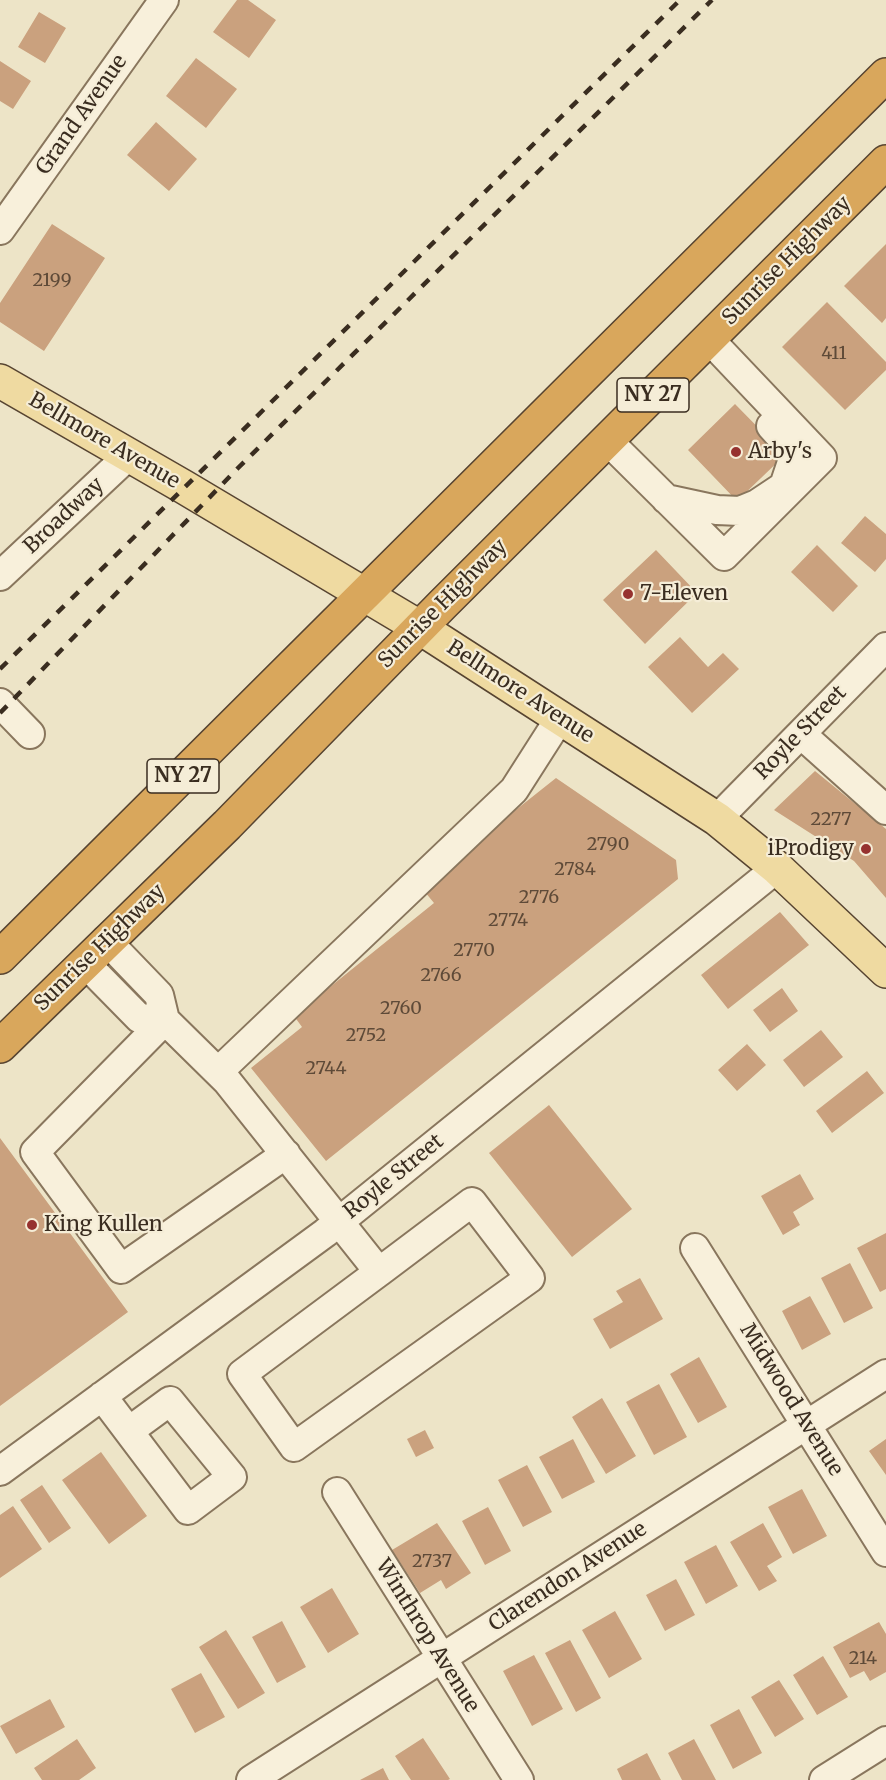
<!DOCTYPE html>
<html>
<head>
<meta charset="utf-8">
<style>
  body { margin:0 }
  canvas { display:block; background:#ede4c7 }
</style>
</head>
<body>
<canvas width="886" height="1780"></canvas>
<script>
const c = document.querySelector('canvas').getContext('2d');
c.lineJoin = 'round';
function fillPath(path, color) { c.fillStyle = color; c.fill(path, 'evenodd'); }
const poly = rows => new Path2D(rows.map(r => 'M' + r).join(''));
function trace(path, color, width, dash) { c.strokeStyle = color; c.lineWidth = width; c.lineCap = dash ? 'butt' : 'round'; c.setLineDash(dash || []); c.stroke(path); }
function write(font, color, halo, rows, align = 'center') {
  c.font = font + ' Merriweather,serif'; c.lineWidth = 4.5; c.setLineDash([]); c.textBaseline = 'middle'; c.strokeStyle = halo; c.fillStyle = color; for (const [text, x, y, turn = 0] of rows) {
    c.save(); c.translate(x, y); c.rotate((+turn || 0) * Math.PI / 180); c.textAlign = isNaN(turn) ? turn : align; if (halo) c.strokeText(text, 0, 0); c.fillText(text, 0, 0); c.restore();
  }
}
fillPath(poly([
  [237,0,248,0,276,20,249,58,213,32],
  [39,12,66,28,45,63,18,47],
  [196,58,237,89,206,128,166,96],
  [0,61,31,81,13,109,0,101],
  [156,122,197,159,169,191,127,155],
  [52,224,105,258,44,351,0,322,0,303],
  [886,244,886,318,882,323,844,286],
  [827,302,886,362,886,370,845,410,782,347],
  [735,404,785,455,737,501,688,450],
  [865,516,886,534,886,559,875,572,841,543],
  [817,545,858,586,833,612,791,572],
  [656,550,697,593,645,644,603,600],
  [680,637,708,667,723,653,739,669,692,713,648,667],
  [815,771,886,829,886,898,854,861,774,810],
  [556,778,676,860,678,879,326,1161,251,1068,302,1027,294,1016,434,903,420,886],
  [780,912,809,945,728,1009,701,975],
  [782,988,798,1011,770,1032,753,1010],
  [821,1030,843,1057,804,1087,783,1060],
  [747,1044,766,1065,737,1091,718,1070],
  [867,1071,884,1093,832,1133,816,1111],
  [549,1105,632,1209,572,1257,489,1153],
  [0,1138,128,1312,0,1406],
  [800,1174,814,1199,793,1212,800,1225,783,1235,761,1196],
  [886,1233,886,1289,880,1292,857,1248],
  [850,1263,873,1308,844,1323,821,1278],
  [640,1278,663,1319,610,1349,593,1319,623,1302,616,1291],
  [810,1296,831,1334,802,1350,782,1311],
  [699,1357,727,1407,698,1423,670,1374],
  [659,1384,687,1437,654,1455,626,1402],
  [602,1398,636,1456,606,1474,572,1417],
  [425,1430,434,1448,416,1457,407,1439],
  [573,1439,595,1482,562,1499,539,1457],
  [886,1439,886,1475,869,1451],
  [101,1452,147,1516,109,1544,62,1480],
  [527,1465,552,1512,523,1527,498,1480],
  [42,1485,71,1528,49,1543,20,1500],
  [802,1489,827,1536,793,1554,768,1507],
  [13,1506,42,1549,0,1578,0,1515],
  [488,1507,511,1551,485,1565,462,1521],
  [437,1523,471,1573,446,1589,441,1580,420,1593,392,1550],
  [763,1523,782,1557,767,1566,777,1581,759,1591,730,1542],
  [716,1545,738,1586,706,1604,684,1562],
  [676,1579,695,1615,665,1631,646,1595],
  [332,1588,359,1634,328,1653,300,1607],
  [615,1611,642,1659,609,1678,582,1630],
  [282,1621,306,1667,277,1683,252,1637],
  [879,1622,886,1634,886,1672,870,1681,864,1671,850,1678,833,1647],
  [226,1630,265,1693,238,1709,199,1647],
  [570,1640,601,1698,576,1712,545,1653],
  [534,1655,563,1709,532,1726,503,1671],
  [823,1656,848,1697,817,1715,793,1675],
  [201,1673,225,1717,195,1733,171,1689],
  [779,1680,804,1719,775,1737,751,1697],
  [50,1699,65,1727,16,1754,0,1726],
  [739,1709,762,1753,733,1769,710,1725],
  [423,1738,450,1779,448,1780,411,1780,395,1756],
  [77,1739,96,1768,79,1780,42,1780,34,1768],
  [694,1739,716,1780,682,1780,668,1753],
  [647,1753,661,1780,622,1780,617,1769],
  [383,1768,389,1780,360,1780]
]), '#caa17e');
const minor = poly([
  [0,230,164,0],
  [607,440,724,556,822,458,709,339],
  [666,499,717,510,740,511,757,504,784,486,793,459,790,447,771,426],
  [0,576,128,456],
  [0,703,30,734],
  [801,734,886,810],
  [717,819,886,647],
  [106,940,159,995,165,1020,227,1081,379,1272,472,1202,530,1278,294,1447,242,1374,379,1272],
  [84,962,139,1018,165,1020],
  [165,1020,35,1152,121,1269,286,1154],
  [218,1072,514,790,560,718],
  [695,1248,886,1552],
  [102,1396,188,1510,232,1477,170,1401,129,1431],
  [0,1471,325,1233,777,868],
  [337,1492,519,1780],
  [251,1780,886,1374],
  [824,1780,886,1741]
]);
const major = poly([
  [0,381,184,487,419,627,717,819,777,868,886,971]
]);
const highway = poly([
  [0,957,886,75],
  [0,1046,227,825,442,605,886,162]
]);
trace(minor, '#89765d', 32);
trace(major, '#574431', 36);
trace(highway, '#574431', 36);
trace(minor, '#f8f0db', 28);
trace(major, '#efdaa1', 33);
trace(highway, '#d9a75c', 33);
trace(poly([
  [0,669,680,0],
  [0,713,238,468,712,0]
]), '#3a2d20', 4.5, [10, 10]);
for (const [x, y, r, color] of [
  [736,452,6,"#96322f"],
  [628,594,6,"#96322f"],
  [866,849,6,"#96322f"],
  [32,1225,6,"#96322f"]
]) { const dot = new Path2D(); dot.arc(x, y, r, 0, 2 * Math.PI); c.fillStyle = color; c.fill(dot); trace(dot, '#f5edd7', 2); }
write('18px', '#5e4a38', null, [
  ["2199",52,281],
  ["411",834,354],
  ["2277",831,820],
  ["2790",608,845],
  ["2784",575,870],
  ["2776",539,898],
  ["2774",508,921],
  ["2770",474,951],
  ["2766",441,976],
  ["2760",401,1009],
  ["2752",366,1036],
  ["2744",326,1069],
  ["2737",432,1562],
  ["214",863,1659]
]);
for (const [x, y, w] of [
  [653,395,72],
  [183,776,72]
]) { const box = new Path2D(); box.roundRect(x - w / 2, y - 17, w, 34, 4.5); c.fillStyle = '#f5edd7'; c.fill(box); trace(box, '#3a2d20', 1.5); }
write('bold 20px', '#3a2d20', null, [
  ["NY 27",653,395],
  ["NY 27",183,776]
]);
write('21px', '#3a2d20', '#f5edd7', [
  ["Grand Avenue",82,115,-55],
  ["Sunrise Highway",787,261,-45],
  ["Bellmore Avenue",104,441,30],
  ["Broadway",64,516,-43],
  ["Sunrise Highway",443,604,-45],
  ["Bellmore Avenue",520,692,33],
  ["Royle Street",801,733,-46],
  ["Sunrise Highway",100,948,-44],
  ["Royle Street",394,1177,-39],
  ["Midwood Avenue",791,1400,58],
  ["Clarendon Avenue",568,1577,-33],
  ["Winthrop Avenue",427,1636,58]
]);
write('21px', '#3a2d20', '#f5edd7', [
  ["Arby's",748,452],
  ["7-Eleven",640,594],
  ["iProdigy",854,849,"right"],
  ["King Kullen",44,1225]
], 'left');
</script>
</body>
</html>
